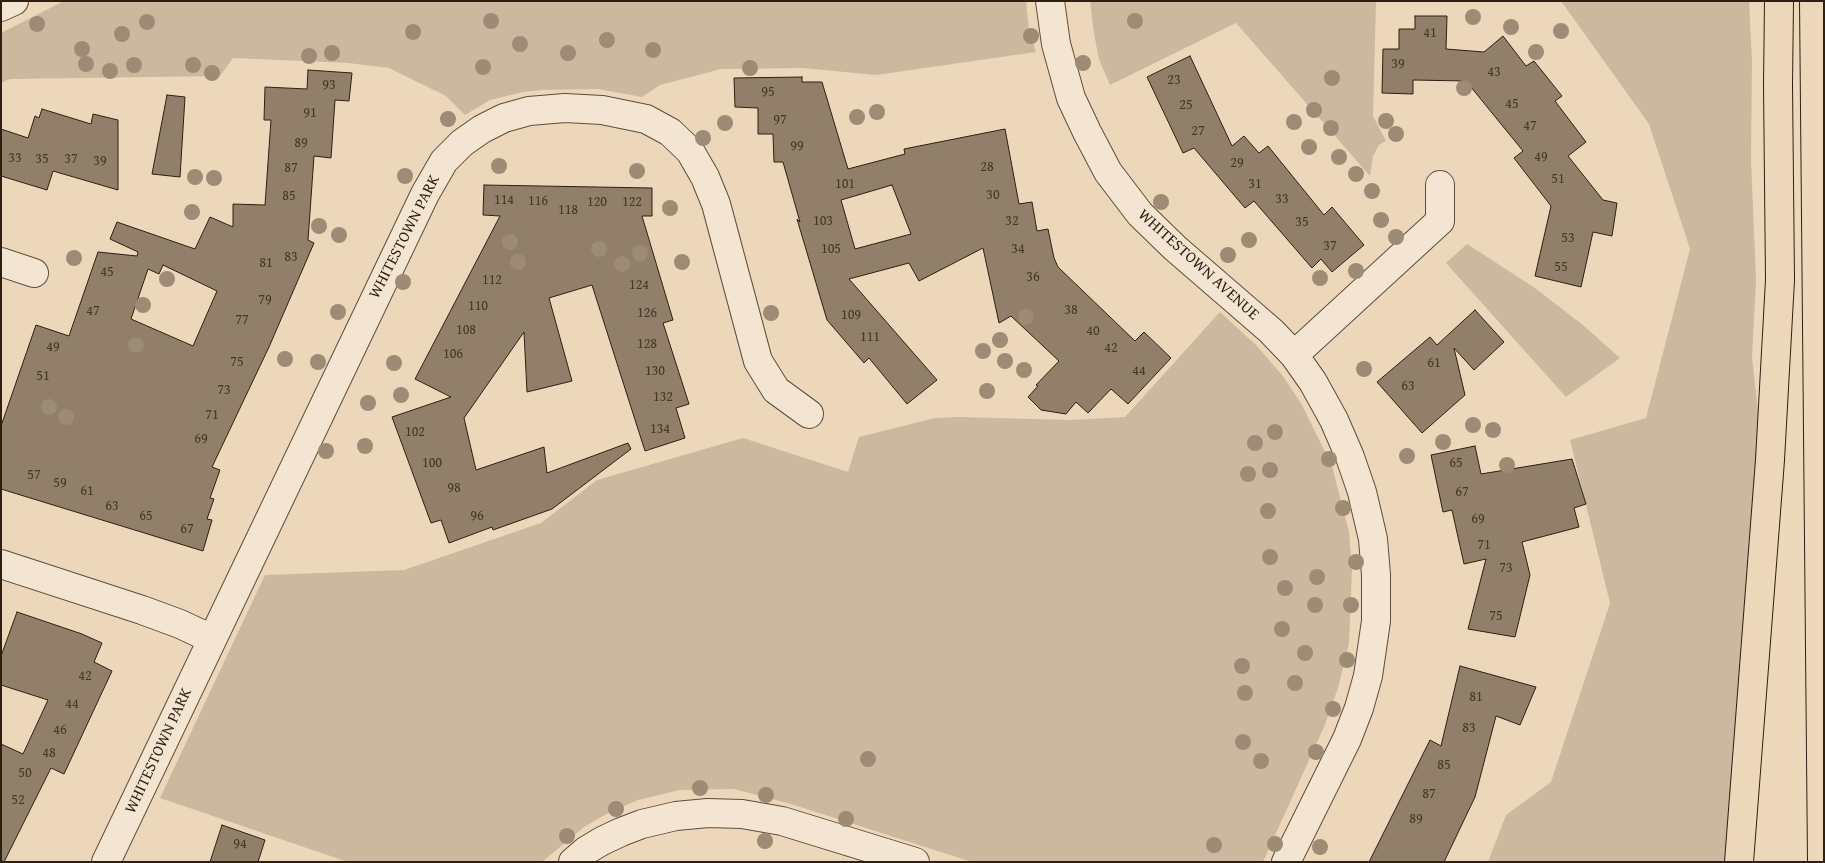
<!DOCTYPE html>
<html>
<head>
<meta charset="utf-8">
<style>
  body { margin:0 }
  #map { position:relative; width:1825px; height:863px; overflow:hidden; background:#ecd7ba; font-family:"Gentium Book Plus",serif }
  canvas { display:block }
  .frame { position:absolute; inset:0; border:2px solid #2e1f13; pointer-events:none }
</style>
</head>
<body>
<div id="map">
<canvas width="1825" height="863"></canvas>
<div class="frame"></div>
</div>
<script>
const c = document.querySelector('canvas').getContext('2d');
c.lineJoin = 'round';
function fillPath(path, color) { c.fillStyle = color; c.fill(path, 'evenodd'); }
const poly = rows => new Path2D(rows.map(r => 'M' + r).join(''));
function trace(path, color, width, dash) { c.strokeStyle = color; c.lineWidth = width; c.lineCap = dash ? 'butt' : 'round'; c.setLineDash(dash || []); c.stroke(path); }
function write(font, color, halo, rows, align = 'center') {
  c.font = font + ' "Gentium Book Plus",serif'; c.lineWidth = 4; c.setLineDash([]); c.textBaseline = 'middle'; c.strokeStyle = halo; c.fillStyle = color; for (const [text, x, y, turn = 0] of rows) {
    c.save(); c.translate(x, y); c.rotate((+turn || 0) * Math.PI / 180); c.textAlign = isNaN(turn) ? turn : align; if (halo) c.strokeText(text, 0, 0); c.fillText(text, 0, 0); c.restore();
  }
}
fillPath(poly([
  [64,1,1026,1,1029,30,1036,52,876,75,803,68,721,69,660,85,642,97,598,89,542,90,523,92,490,100,465,115,446,96,389,68,348,63,233,58,220,76,10,79,1,83,1,33],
  [1090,1,1376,1,1373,116,1386,141,1379,145,1373,156,1370,176,1236,23,1110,85,1099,59,1094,34],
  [1561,1,1749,1,1752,62,1751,160,1756,280,1752,357,1762,447,1730,862,1488,862,1506,815,1551,782,1610,603,1570,440,1646,418,1690,249,1649,124],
  [1467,244,1535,288,1584,326,1620,358,1566,397,1446,263],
  [1220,312,1256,345,1282,375,1301,403,1332,466,1349,532,1352,568,1349,643,1338,688,1324,727,1263,862,972,862,791,804,734,789,680,790,638,800,610,812,584,827,542,862,348,862,160,798,265,575,404,570,541,523,597,480,743,438,848,472,859,437,935,418,960,417,1071,420,1125,417]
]), '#ccb89e');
const building = poly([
  [1415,16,1447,16,1446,49,1484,52,1503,36,1526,66,1534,61,1562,96,1555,101,1586,142,1568,156,1603,200,1617,203,1612,236,1593,232,1581,287,1535,276,1551,206,1514,158,1523,151,1466,81,1413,80,1413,94,1382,93,1383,49,1399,49,1399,29,1415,29,1415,16],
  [1190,56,1232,146,1244,136,1259,153,1268,146,1324,215,1332,207,1364,245,1332,272,1321,259,1312,268,1254,201,1245,208,1194,148,1183,153,1147,77,1190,56],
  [308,70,352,73,349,101,335,100,331,158,314,156,308,240,314,243,269,347,212,467,220,470,210,498,214,499,207,519,212,520,203,551,1,489,1,426,36,325,69,336,98,252,137,256,138,252,110,239,117,222,195,249,210,217,233,227,233,204,265,205,271,120,264,120,265,87,307,89,308,70],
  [163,265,217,291,193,346,131,319,148,269,159,274,163,265],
  [802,77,802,82,822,82,848,169,905,154,904,149,1005,129,1019,204,1032,202,1037,231,1048,229,1054,258,1058,267,1135,341,1144,332,1171,358,1128,404,1111,389,1088,413,1076,402,1066,414,1041,410,1028,397,1038,386,1036,385,1059,361,1011,316,999,323,983,248,919,281,909,263,849,279,937,380,907,404,869,358,864,363,827,320,797,219,800,222,783,162,774,162,773,134,758,134,758,108,735,107,734,78,802,77],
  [892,185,911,234,855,249,841,200,892,185],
  [167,95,185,97,180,177,152,174,167,95],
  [42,109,91,124,93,114,118,120,118,190,53,171,47,190,1,176,1,129,28,138,35,116,39,118,42,109],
  [484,185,652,188,652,216,642,216,673,320,663,323,689,404,676,408,685,438,645,451,592,285,549,298,572,381,527,392,524,332,464,418,476,470,544,447,547,473,628,443,631,449,552,509,493,530,492,527,449,543,441,520,431,523,392,417,451,397,415,379,500,216,483,215,484,185],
  [1475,310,1504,342,1474,370,1454,348,1465,395,1422,433,1377,382,1430,337,1437,345,1475,310],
  [1475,446,1481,474,1572,459,1586,504,1574,508,1579,527,1522,542,1530,575,1515,637,1468,629,1486,559,1464,564,1452,510,1443,512,1431,455,1475,446],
  [17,612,82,634,102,643,94,662,112,671,64,774,51,768,4,862,1,862,1,744,23,754,48,700,1,685,1,656,17,612],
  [1460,666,1536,687,1520,725,1496,716,1475,797,1444,862,1369,862,1430,740,1441,746,1460,666],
  [222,825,265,840,258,862,210,862,222,825]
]);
fillPath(building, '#917f6a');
trace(building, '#2e1f13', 1);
const minor = poly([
  [1050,1,1056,44,1071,98,1087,132,1108,172,1140,214,1175,248,1271,331,1294,355,1313,382,1334,420,1350,457,1362,492,1373,539,1376,575,1376,621,1368,676,1359,708,1347,739,1286,862],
  [1,7,14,1],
  [1,262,34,273],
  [1294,355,1440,221,1440,185],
  [1,564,142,610,180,624,212,639],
  [106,862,425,194,444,161,462,143,482,129,504,118,529,111,565,108,602,110,646,119,670,132,690,151,705,177,716,204,758,361,776,390,809,414],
  [573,862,587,850,602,841,621,832,642,824,676,816,708,813,742,814,782,821,915,862]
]);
const highway = poly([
  [1814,1,1822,862],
  [1739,862,1770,460,1780,280,1778,85,1779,1]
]);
trace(minor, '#5e4d3d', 30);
trace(highway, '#2e1f13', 30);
trace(minor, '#f3e5d2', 28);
trace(highway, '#ecd7ba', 28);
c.fillStyle = '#9d8b75';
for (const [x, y] of [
  [1473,17],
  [491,21],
  [1135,21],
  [147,22],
  [37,24],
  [1511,27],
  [1561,31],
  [413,32],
  [122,34],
  [1031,36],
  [607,40],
  [520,44],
  [82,49],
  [653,50],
  [1536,52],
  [332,53],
  [568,53],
  [309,56],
  [1083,63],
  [86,64],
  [134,65],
  [193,65],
  [483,67],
  [750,68],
  [110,71],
  [212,73],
  [1332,78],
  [1464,88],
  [1314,110],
  [877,112],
  [857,117],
  [448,119],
  [1386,121],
  [1294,122],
  [725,123],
  [1331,128],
  [1396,134],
  [703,138],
  [1309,147],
  [1339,157],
  [499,166],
  [637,171],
  [1356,174],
  [405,176],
  [195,177],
  [214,178],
  [1372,191],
  [1161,202],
  [670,208],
  [192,212],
  [1381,220],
  [319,226],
  [339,235],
  [1396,237],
  [1249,240],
  [510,242],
  [599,249],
  [640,253],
  [1228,255],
  [74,258],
  [518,262],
  [682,262],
  [622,264],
  [1356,271],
  [1320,278],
  [167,279],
  [403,282],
  [143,305],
  [338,312],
  [771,313],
  [1026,317],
  [1000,340],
  [136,345],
  [983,351],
  [285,359],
  [1005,361],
  [318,362],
  [394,363],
  [1364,369],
  [1024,370],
  [987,391],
  [401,395],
  [368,403],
  [49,407],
  [66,417],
  [1473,425],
  [1493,430],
  [1275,432],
  [1443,442],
  [1255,443],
  [365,446],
  [326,451],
  [1407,456],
  [1329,459],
  [1507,465],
  [1270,470],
  [1248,474],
  [1343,508],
  [1268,511],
  [1270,557],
  [1356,562],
  [1317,577],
  [1285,588],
  [1315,605],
  [1351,605],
  [1282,629],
  [1305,653],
  [1347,660],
  [1242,666],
  [1295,683],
  [1245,693],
  [1333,709],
  [1243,742],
  [1316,752],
  [868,759],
  [1261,761],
  [700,788],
  [766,795],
  [616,809],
  [846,819],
  [567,836],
  [765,841],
  [1275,844],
  [1214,845],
  [1320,847]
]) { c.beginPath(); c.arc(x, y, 8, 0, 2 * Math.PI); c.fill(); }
write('14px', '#473729', null, [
  ["41",1430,33],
  ["39",1398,64],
  ["43",1494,72],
  ["23",1174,80],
  ["93",329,85],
  ["95",768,92],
  ["45",1512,104],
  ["25",1186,105],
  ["91",310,113],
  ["97",780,120],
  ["47",1530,126],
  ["27",1198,131],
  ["89",301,143],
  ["99",797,146],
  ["49",1541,157],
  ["33",15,158],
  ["35",42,159],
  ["37",71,159],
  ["39",100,161],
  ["29",1237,163],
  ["28",987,167],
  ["87",291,168],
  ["51",1558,179],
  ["101",845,184],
  ["31",1255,184],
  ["30",993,195],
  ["85",289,196],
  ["33",1282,199],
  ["114",504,200],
  ["116",538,201],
  ["120",597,202],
  ["122",632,202],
  ["118",568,210],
  ["103",823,221],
  ["32",1012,221],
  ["35",1302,222],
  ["53",1568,238],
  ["37",1330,246],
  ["105",831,249],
  ["34",1018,249],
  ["83",291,257],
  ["81",266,263],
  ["55",1561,267],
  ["45",107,272],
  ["36",1033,277],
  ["112",492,280],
  ["124",639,285],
  ["79",265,300],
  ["110",478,306],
  ["38",1071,310],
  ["47",93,311],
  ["126",647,313],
  ["109",851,315],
  ["77",242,320],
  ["108",466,330],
  ["40",1093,331],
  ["111",870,337],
  ["128",647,344],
  ["49",53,347],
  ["42",1111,348],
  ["106",453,354],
  ["75",237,362],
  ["61",1434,363],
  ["130",655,371],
  ["44",1139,371],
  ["51",43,376],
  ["63",1408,386],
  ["73",224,390],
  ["132",663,397],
  ["71",212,415],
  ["134",660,429],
  ["102",415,432],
  ["69",201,439],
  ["100",432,463],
  ["65",1456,463],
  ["57",34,475],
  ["59",60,483],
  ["98",454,488],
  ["61",87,491],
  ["67",1462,492],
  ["63",112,506],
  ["65",146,516],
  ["96",477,516],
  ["69",1478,519],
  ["67",187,529],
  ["71",1484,545],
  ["73",1506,568],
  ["75",1496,616],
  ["42",85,676],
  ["81",1476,697],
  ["44",72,704],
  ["83",1469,728],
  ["46",60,730],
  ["48",49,753],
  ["85",1444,765],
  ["50",25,773],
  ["87",1429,794],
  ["52",18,800],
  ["89",1416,819],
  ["94",240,844]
]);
write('16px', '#2e1f13', '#f3e5d2', [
  ["WHITESTOWN PARK",405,237,-63],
  ["WHITESTOWN AVENUE",1198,265,42],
  ["WHITESTOWN PARK",159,751,-65]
]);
</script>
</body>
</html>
